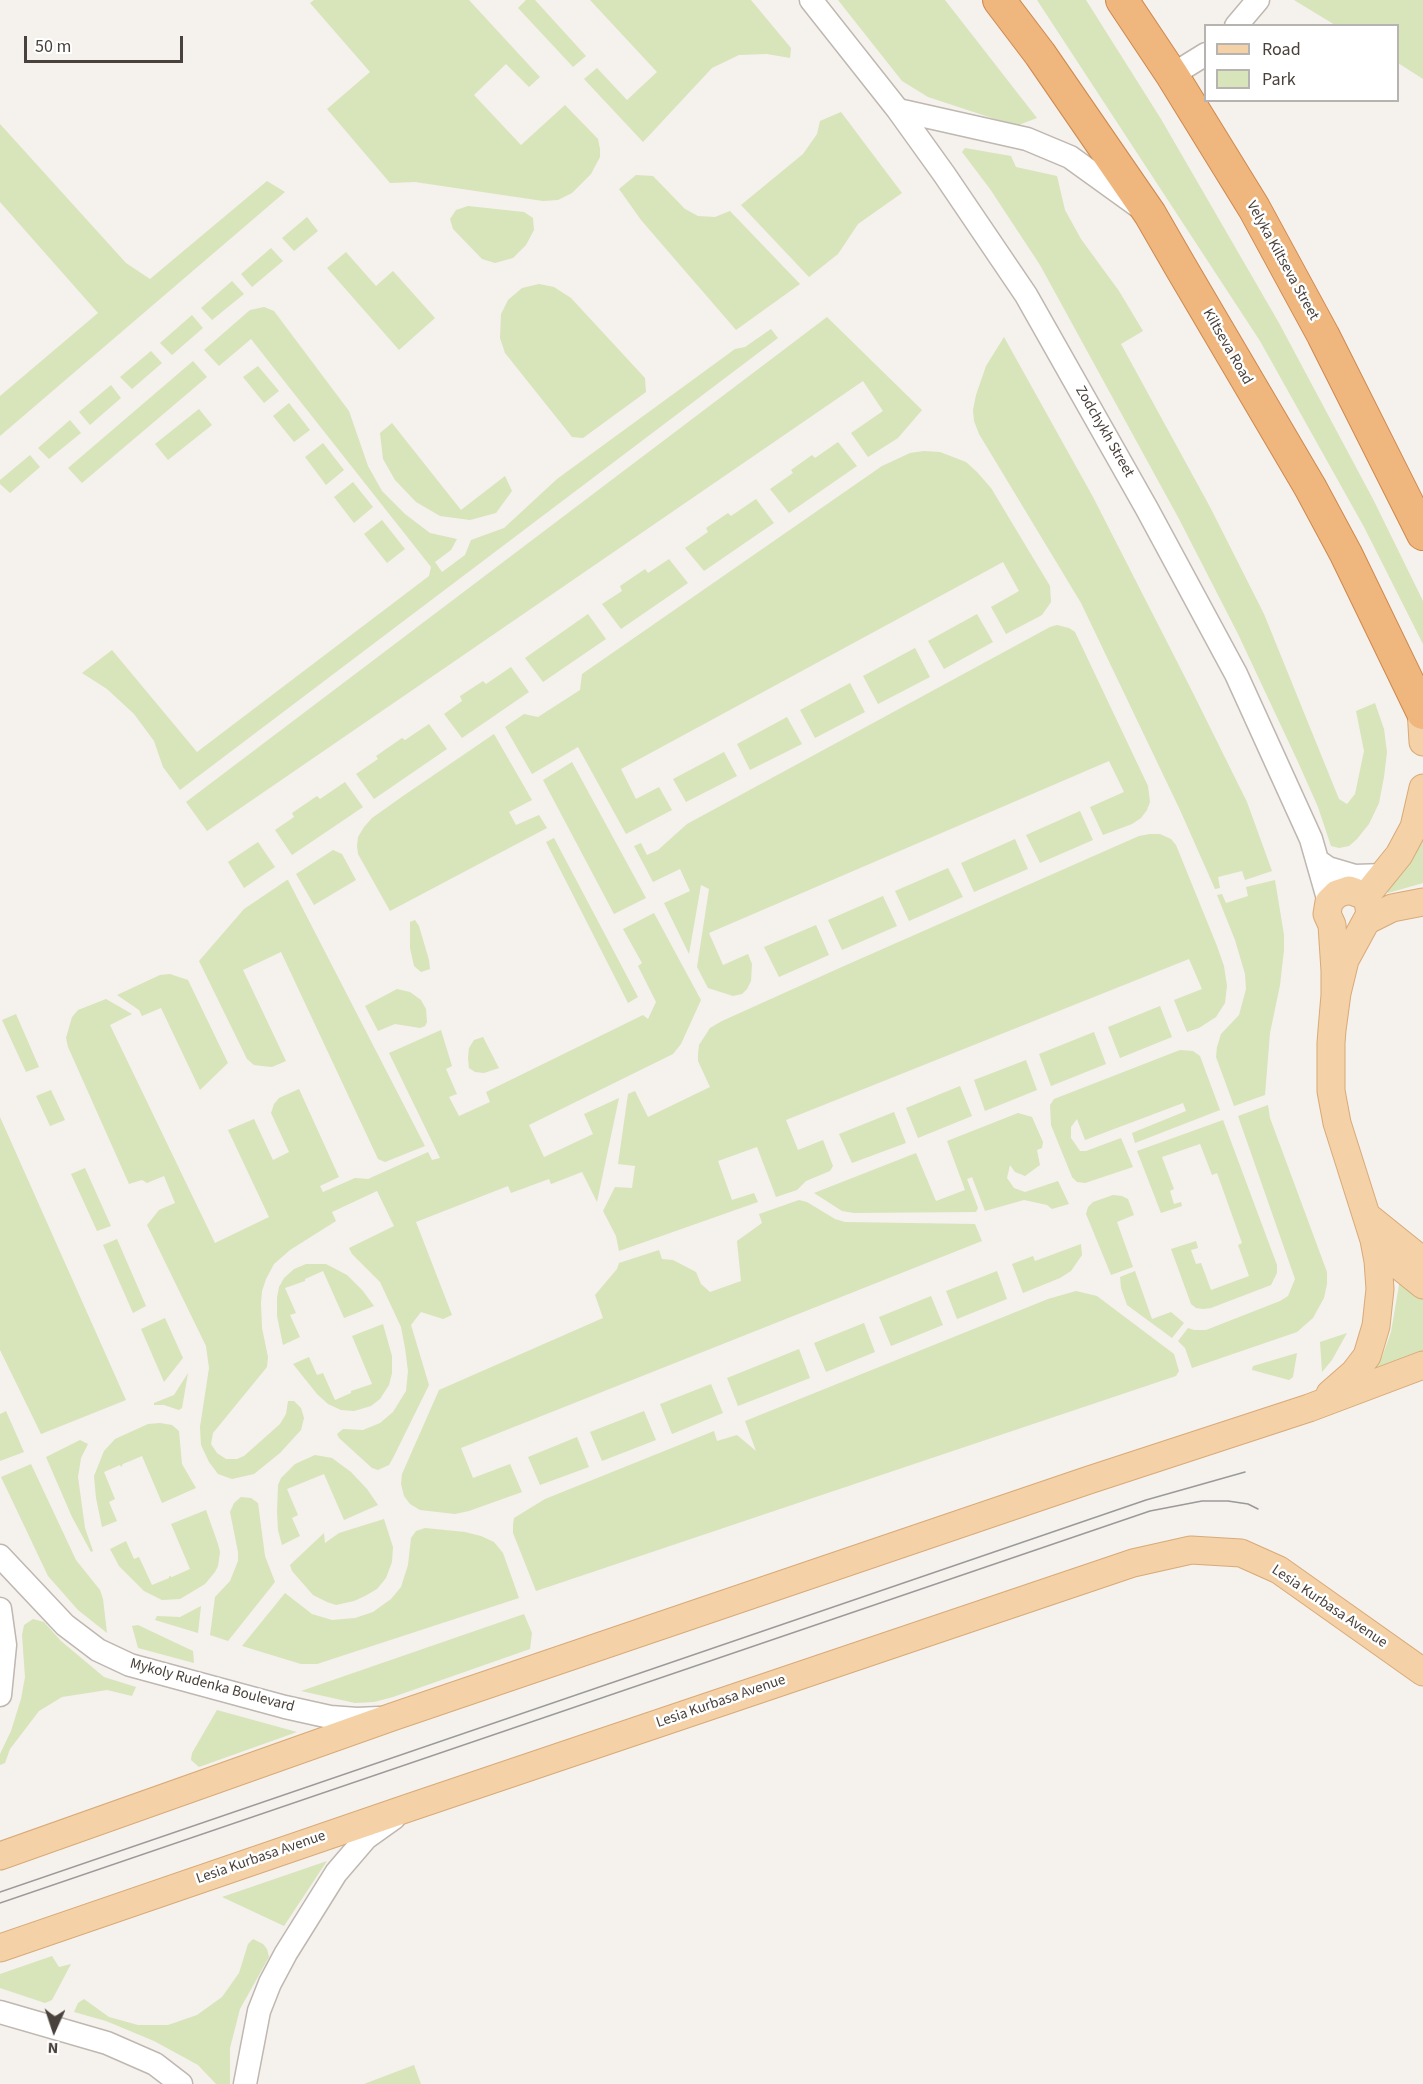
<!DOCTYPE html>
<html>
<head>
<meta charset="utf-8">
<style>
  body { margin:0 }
  #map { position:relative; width:1423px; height:2084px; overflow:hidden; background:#f5f1ed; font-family:"Source Sans 3",sans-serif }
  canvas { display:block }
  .legend { position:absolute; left:1204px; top:24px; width:195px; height:78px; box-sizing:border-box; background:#fff; border:2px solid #b6b3b1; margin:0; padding:8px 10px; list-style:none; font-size:18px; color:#49413b }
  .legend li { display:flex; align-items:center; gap:12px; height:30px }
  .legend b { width:30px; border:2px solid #b6b3b1 }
  .north { position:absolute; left:24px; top:2000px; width:60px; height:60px; -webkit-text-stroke:4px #fff; paint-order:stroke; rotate:183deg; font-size:16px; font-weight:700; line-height:24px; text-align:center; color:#49413b }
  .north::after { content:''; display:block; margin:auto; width:21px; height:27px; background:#49413b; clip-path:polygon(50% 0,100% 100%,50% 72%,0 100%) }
  .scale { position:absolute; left:24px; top:36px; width:159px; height:27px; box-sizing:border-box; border:3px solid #49413b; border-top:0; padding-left:8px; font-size:18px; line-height:21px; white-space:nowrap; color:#49413b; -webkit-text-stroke:4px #fff; paint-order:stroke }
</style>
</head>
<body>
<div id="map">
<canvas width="1423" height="2084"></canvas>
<ul class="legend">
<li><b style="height:8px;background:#f4d1a6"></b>Road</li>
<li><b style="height:16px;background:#d8e4ba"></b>Park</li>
</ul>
<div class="north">N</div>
<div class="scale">50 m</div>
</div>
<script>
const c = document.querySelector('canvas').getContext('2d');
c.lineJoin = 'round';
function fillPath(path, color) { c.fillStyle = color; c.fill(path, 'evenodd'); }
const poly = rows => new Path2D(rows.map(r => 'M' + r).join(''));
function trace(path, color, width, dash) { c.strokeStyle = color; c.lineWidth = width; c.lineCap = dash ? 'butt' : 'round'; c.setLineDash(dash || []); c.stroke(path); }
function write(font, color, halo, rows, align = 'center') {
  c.font = font + ' "Source Sans 3",sans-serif'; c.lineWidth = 5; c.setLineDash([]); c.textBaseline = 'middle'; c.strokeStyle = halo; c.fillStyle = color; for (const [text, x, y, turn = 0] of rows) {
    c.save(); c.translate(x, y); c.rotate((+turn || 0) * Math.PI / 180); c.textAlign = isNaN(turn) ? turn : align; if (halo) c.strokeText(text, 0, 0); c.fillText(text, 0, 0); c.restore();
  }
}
fillPath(poly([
  [314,0,469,0,540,77,529,87,506,64,474,95,521,145,565,105,598,139,600,149,600,157,591,174,572,193,558,200,543,201,415,182,390,183,327,109,370,72,310,3],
  [526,0,535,0,586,56,573,67,518,8],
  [590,0,751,0,791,48,790,58,767,54,739,55,712,68,643,142,584,79,597,68,627,100,657,72],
  [838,0,945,0,1037,118,1016,126,928,97,902,81],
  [1037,0,1086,0,1161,119,1279,323,1374,501,1423,601,1423,644,1364,527,1260,341],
  [1294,0,1423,0,1423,79,1398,63,1398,26,1335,25],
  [841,112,902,193,858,224,838,254,809,277,741,205,803,154,817,134,820,121],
  [0,124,126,263,150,279,267,181,285,192,0,436,0,396,98,313,0,202],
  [965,148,1011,156,1016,167,1057,176,1065,210,1081,239,1119,291,1143,331,1121,344,1210,507,1264,614,1339,799,1347,804,1355,794,1364,751,1356,711,1375,703,1384,729,1387,752,1384,777,1379,803,1369,824,1357,839,1349,846,1339,848,1331,846,1318,807,1298,762,1238,634,1179,519,1040,265,990,189,962,152],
  [636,175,653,176,685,209,698,216,715,217,730,211,800,284,736,330,641,220,619,189],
  [468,206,524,212,533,218,534,230,526,245,513,258,495,263,482,259,453,229,450,219,456,210],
  [307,217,318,231,294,251,282,238],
  [271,248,283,261,252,287,241,274],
  [346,252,376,286,393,271,435,318,399,350,327,268],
  [232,281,244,294,212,320,201,308],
  [539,284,554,287,571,298,645,378,646,392,583,438,572,437,505,353,500,338,501,314,508,300,522,288],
  [264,307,274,311,349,411,368,466,382,491,405,514,430,533,457,539,451,550,435,562,442,572,465,555,471,540,504,528,557,479,735,349,745,347,771,329,778,338,180,790,163,767,154,741,134,714,107,689,82,673,112,650,197,752,429,576,431,567,251,339,219,366,204,350,250,310],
  [192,315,203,328,172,355,160,343],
  [827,317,922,410,898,438,868,457,851,433,883,411,863,381,207,831,186,802],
  [1004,337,1093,497,1192,691,1247,802,1272,871,1245,880,1242,871,1218,877,1220,888,1215,889,1180,810,1081,603,979,434,974,421,973,410,976,395,986,366],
  [151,351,162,363,132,389,120,377],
  [193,361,207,377,82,483,68,468],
  [258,366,279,391,264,403,243,377],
  [111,385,121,398,90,425,79,412],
  [289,403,310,430,294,442,273,416],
  [199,409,212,425,168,460,155,444],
  [70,420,81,433,49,459,38,448],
  [392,423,461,510,505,476,512,491,496,513,470,520,440,516,416,502,395,480,383,459,380,433],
  [838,442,857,466,789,513,770,489,793,473,791,470,812,455,815,458],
  [323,443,344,470,326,485,305,457],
  [924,451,940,452,966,462,977,472,991,488,1050,586,1051,602,1042,615,1006,634,991,607,1019,591,1003,562,621,769,636,799,659,787,672,810,626,834,578,747,532,774,505,727,524,714,538,717,580,690,582,674,882,466,910,453],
  [30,455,40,467,10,493,0,484,0,480],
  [353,482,373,507,354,523,334,497],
  [756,499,774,523,704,571,685,548,708,532,706,528,728,513,731,516],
  [382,520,405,549,387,563,364,534],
  [669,559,688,583,621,629,602,604,622,591,620,586,645,569,648,573],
  [588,614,606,639,543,682,525,658],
  [977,614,993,642,944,669,928,641],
  [1057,625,1069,628,1075,632,1148,786,1150,802,1147,810,1141,818,1132,824,1103,835,1090,807,1124,792,1109,761,709,933,723,965,748,954,752,964,751,981,747,989,742,994,733,996,708,988,697,967,709,889,701,885,689,954,664,903,690,891,680,869,653,882,634,846,641,843,647,855,658,850,687,824,1050,627],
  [915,648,930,677,878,704,863,676],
  [511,667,529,692,462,738,444,714,462,701,460,696,483,681,486,684],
  [850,683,865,712,815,738,800,710],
  [787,717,802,744,750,770,737,744],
  [429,724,447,749,374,799,356,774,378,759,376,756,402,738,405,740],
  [494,734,532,800,509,812,516,825,539,815,547,828,390,911,358,854,357,846,358,837,364,827,372,818,403,796],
  [724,752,737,776,686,802,673,779],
  [572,762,646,898,614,914,543,780],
  [345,782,363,807,292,855,275,830,294,817,292,813,317,796,320,799],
  [1080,811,1093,840,1040,863,1026,835],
  [1423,828,1423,883,1388,893,1386,889],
  [1150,834,1160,834,1171,839,1176,845,1217,946,1224,966,1227,986,1225,1003,1216,1017,1199,1028,1187,1032,1174,1000,1202,989,1189,959,786,1120,798,1150,823,1140,833,1166,830,1171,806,1181,797,1190,776,1197,757,1147,718,1161,732,1200,754,1193,758,1202,619,1251,616,1236,603,1211,615,1187,632,1188,635,1166,618,1164,628,1094,635,1091,648,1117,710,1087,698,1061,698,1054,699,1045,710,1028,722,1021,844,966,1139,836],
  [554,838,638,997,628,1003,546,842],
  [1015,839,1028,869,974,892,961,863],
  [258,842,275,867,244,888,228,862],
  [333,850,342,854,356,880,314,905,296,874],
  [948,868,963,897,909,921,895,891],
  [287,880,288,880,425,1146,385,1162,378,1159,281,952,243,970,286,1061,272,1067,262,1066,254,1065,247,1059,199,961,244,909],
  [1275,880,1284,935,1284,950,1280,985,1270,1033,1265,1095,1234,1106,1216,1057,1217,1047,1221,1034,1239,1015,1246,989,1245,974,1235,940,1217,895,1222,894,1226,903,1248,896,1246,887],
  [883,896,897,926,842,950,828,920],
  [654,913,701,1000,681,1044,673,1054,529,1125,544,1157,593,1134,584,1114,619,1098,597,1202,582,1172,551,1184,549,1179,511,1193,508,1186,416,1222,452,1315,443,1319,421,1312,411,1325,429,1385,393,1458,389,1465,378,1470,372,1468,339,1438,337,1434,343,1429,363,1430,380,1423,393,1412,406,1391,408,1371,405,1348,401,1327,380,1282,352,1254,349,1248,394,1226,377,1191,332,1212,336,1221,290,1250,274,1264,266,1279,262,1291,261,1303,262,1328,268,1357,267,1367,213,1433,211,1444,217,1453,226,1459,237,1459,244,1456,280,1424,286,1414,288,1401,294,1401,301,1408,304,1418,301,1430,280,1453,254,1474,232,1479,218,1474,209,1462,201,1445,200,1427,209,1368,206,1346,147,1225,159,1210,175,1203,164,1176,147,1183,142,1180,129,1184,68,1047,66,1038,72,1017,78,1010,106,999,132,1014,110,1025,215,1243,269,1217,228,1130,254,1119,273,1160,289,1152,271,1113,274,1104,279,1098,299,1089,339,1177,320,1186,323,1192,355,1178,368,1179,428,1152,432,1160,440,1158,389,1053,441,1030,452,1066,446,1069,457,1094,449,1097,459,1116,490,1102,486,1092,643,1015,648,1019,656,1002,638,966,642,963,623,929],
  [415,920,419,926,429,960,430,969,421,972,414,966,410,948,410,922],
  [816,925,829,955,779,977,764,947],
  [170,974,188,980,228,1063,200,1090,161,1008,142,1016,139,1010,117,995,160,975],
  [397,989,410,992,421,1000,426,1009,427,1022,425,1026,420,1028,395,1024,378,1031,365,1006],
  [1160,1006,1172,1037,1120,1058,1108,1027],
  [16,1014,39,1067,26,1072,2,1020],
  [1094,1032,1106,1064,1051,1086,1039,1054],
  [483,1037,499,1068,484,1073,475,1072,469,1068,468,1058,469,1048,474,1040],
  [1180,1050,1193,1051,1200,1056,1220,1110,1135,1143,1132,1133,1186,1111,1183,1103,1085,1140,1077,1119,1071,1127,1071,1138,1080,1151,1086,1151,1121,1138,1133,1167,1085,1183,1077,1182,1072,1177,1051,1125,1050,1105,1054,1099],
  [1026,1060,1037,1090,985,1111,974,1080],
  [960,1086,972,1116,918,1138,906,1108],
  [51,1090,65,1120,50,1126,36,1096],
  [1268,1105,1270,1118,1327,1272,1327,1284,1324,1298,1313,1318,1297,1332,1192,1368,1185,1348,1178,1341,1188,1328,1194,1330,1206,1330,1280,1301,1288,1296,1295,1279,1238,1116],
  [894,1112,906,1143,852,1163,839,1134],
  [1018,1113,1032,1117,1043,1142,1042,1148,1037,1150,1040,1165,1025,1176,1015,1172,1010,1165,1007,1178,1014,1188,1025,1192,1058,1181,1069,1204,1052,1209,1047,1205,1024,1200,985,1211,972,1177,967,1179,978,1208,976,1212,854,1213,842,1211,814,1193,916,1153,936,1201,965,1190,947,1141],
  [0,1117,126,1400,41,1434,0,1350],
  [1223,1120,1277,1265,1277,1273,1271,1285,1211,1308,1203,1309,1196,1308,1191,1304,1171,1249,1196,1241,1198,1248,1191,1250,1196,1264,1201,1263,1211,1290,1249,1276,1238,1245,1242,1243,1217,1173,1212,1175,1200,1144,1162,1157,1174,1189,1170,1191,1174,1204,1181,1202,1182,1206,1161,1213,1137,1151],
  [85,1168,111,1226,97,1231,71,1174],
  [1113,1195,1122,1196,1128,1199,1134,1215,1117,1222,1133,1267,1111,1275,1086,1214,1088,1207,1093,1202],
  [799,1200,807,1202,835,1219,845,1222,975,1224,982,1241,461,1448,473,1478,510,1464,522,1492,469,1511,455,1514,420,1510,410,1504,404,1496,401,1484,402,1474,439,1390,603,1318,595,1295,617,1269,619,1263,659,1250,662,1259,673,1260,696,1272,701,1284,710,1292,741,1281,737,1241,762,1223,759,1214],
  [117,1239,146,1306,133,1313,103,1245],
  [1081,1244,1082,1255,1071,1271,1060,1278,1023,1293,1012,1264,1033,1256,1035,1261],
  [306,1264,326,1264,347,1275,363,1291,374,1306,344,1318,323,1271,305,1279,305,1281,285,1288,296,1313,290,1315,300,1337,283,1345,277,1316,277,1298,279,1287,284,1278,294,1269],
  [997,1271,1007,1299,957,1319,946,1291],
  [1135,1271,1152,1319,1171,1312,1184,1323,1172,1338,1127,1305,1121,1288,1120,1277],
  [1400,1279,1423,1296,1423,1355,1369,1375,1382,1357,1391,1332],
  [1076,1291,1097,1296,1174,1354,1179,1371,1176,1376,536,1591,513,1533,513,1525,514,1518,545,1499,714,1431,717,1441,737,1435,756,1451,745,1421,1048,1299],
  [931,1296,943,1325,891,1346,879,1317],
  [165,1318,183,1358,164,1382,141,1329],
  [864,1323,875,1352,826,1372,814,1343],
  [383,1324,392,1356,392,1373,389,1385,380,1399,371,1406,354,1411,341,1410,328,1404,317,1394,293,1364,309,1357,317,1375,323,1373,335,1400,351,1393,351,1391,372,1384,352,1336],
  [1347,1333,1332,1360,1322,1372,1320,1342],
  [799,1349,810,1378,738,1406,727,1378],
  [1297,1353,1293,1377,1289,1380,1252,1370,1253,1366],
  [188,1373,182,1408,179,1410,164,1405,154,1405,154,1403,174,1395],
  [711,1384,723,1413,672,1434,660,1404],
  [6,1411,24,1452,0,1461,0,1414],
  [644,1411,656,1440,602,1461,590,1432],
  [160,1423,172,1425,179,1431,182,1464,196,1488,162,1503,142,1456,123,1464,121,1467,120,1465,104,1472,115,1499,109,1502,117,1521,102,1527,96,1498,94,1476,104,1451,115,1439,148,1424],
  [577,1437,589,1467,540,1485,528,1457],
  [80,1440,88,1444,81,1458,78,1477,85,1528,93,1551,91,1552,72,1517,46,1457],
  [315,1455,332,1458,351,1472,367,1489,378,1505,344,1520,324,1474,287,1489,298,1515,292,1518,300,1536,282,1545,278,1530,277,1512,278,1485,281,1478,295,1464],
  [31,1464,76,1560,100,1590,103,1599,107,1633,78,1610,48,1576,1,1477],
  [241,1497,251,1498,258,1503,265,1556,275,1582,228,1641,210,1635,215,1597,230,1581,238,1561,238,1552,230,1512,234,1503],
  [206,1510,218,1544,220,1552,218,1566,215,1572,205,1584,180,1599,162,1600,144,1591,119,1566,110,1549,126,1541,134,1559,139,1557,152,1585,169,1578,169,1576,172,1577,190,1569,171,1524],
  [384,1519,393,1547,392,1562,386,1578,377,1589,365,1596,354,1601,336,1605,327,1602,313,1595,292,1571,290,1565,324,1533,325,1543,339,1533],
  [425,1528,465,1532,481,1536,494,1542,503,1553,519,1598,317,1664,301,1664,242,1646,285,1593,312,1614,332,1620,355,1618,373,1612,391,1599,401,1587,408,1565,411,1538,416,1531],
  [201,1606,198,1633,155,1620,157,1616,180,1617],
  [524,1614,532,1633,530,1649,393,1697,374,1702,355,1703,301,1691],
  [33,1619,44,1622,61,1641,104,1677,136,1687,132,1696,107,1690,62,1697,39,1711,10,1749,5,1763,0,1765,0,1754,11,1731,21,1699,25,1677,22,1635,24,1625],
  [138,1625,193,1651,194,1663,138,1648,132,1626],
  [217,1710,297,1732,199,1767,191,1760,192,1753],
  [327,1861,284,1926,222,1897],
  [253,1939,263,1944,267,1949,269,1957,240,2009,230,2048,230,2084,216,2084,198,2065,154,2041,106,2021,74,2012,78,2003,84,1999,109,2017,138,2025,168,2025,197,2015,222,1997,239,1973,248,1944],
  [52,1956,59,1967,71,1964,52,2000,45,2003,0,1988,0,1974],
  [414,2065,421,2084,364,2084]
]), '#d8e4ba');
const minor = poly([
  [811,0,898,110,944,174,1026,295,1147,509,1236,674,1311,839,1329,902],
  [1236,26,1258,0],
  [1172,75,1206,54],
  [898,110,1027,139,1070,157,1138,206],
  [1318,861,1328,868,1355,876,1385,875],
  [0,1556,65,1625,98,1650,130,1665,285,1707,330,1717,357,1719,379,1718],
  [0,1609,5,1645,0,1695],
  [0,2012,107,2043,155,2064,181,2084],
  [245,2084,259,2011,270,1983,286,1953,336,1873,366,1838,394,1818]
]);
const major = poly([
  [1421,709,1423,742],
  [1365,897,1399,855,1414,827,1423,788],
  [1368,920,1392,908,1423,902],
  [1367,1216,1423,1261],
  [1376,1243,1387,1256,1423,1285],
  [1330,1394,1354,1373,1367,1356,1376,1326,1380,1289,1378,1261,1374,1240,1337,1123,1331,1091,1331,1043,1332,1030,1335,995,1335,971,1332,925,1327,914,1329,902,1337,894,1349,890,1360,894,1365,897,1368,902,1370,914,1345,960,1337,993,1332,1030],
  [0,1856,392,1717,1089,1480,1309,1408,1423,1365],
  [0,1948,408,1808,1133,1563,1191,1550,1241,1553,1279,1570,1423,1672]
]);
const highway = poly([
  [999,0,1040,54,1150,214,1180,266,1310,487,1346,554,1423,713],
  [1122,0,1172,75,1254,208,1323,335,1423,534]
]);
trace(minor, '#bfb7b0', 25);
trace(major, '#d8aa77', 29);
trace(highway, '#ce894d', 34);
trace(minor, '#fff', 22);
trace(major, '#f4d1a6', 27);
trace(highway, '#efb67d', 32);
trace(poly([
  [0,1892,1146,1500,1245,1472],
  [0,1903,1150,1511,1202,1501,1228,1501,1248,1504,1258,1509]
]), '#9a9a9a', 1.5);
write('15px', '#49413b', '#fff', [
  ["Velyka Kiltseva Street",1282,261,61],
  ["Kiltseva Road",1227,347,60],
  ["Zodchykh Street",1104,432,60],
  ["Lesia Kurbasa Avenue",1329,1607,34],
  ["Mykoly Rudenka Boulevard",212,1686,15],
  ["Lesia Kurbasa Avenue",721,1702,-19],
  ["Lesia Kurbasa Avenue",261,1858,-19]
]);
</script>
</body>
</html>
